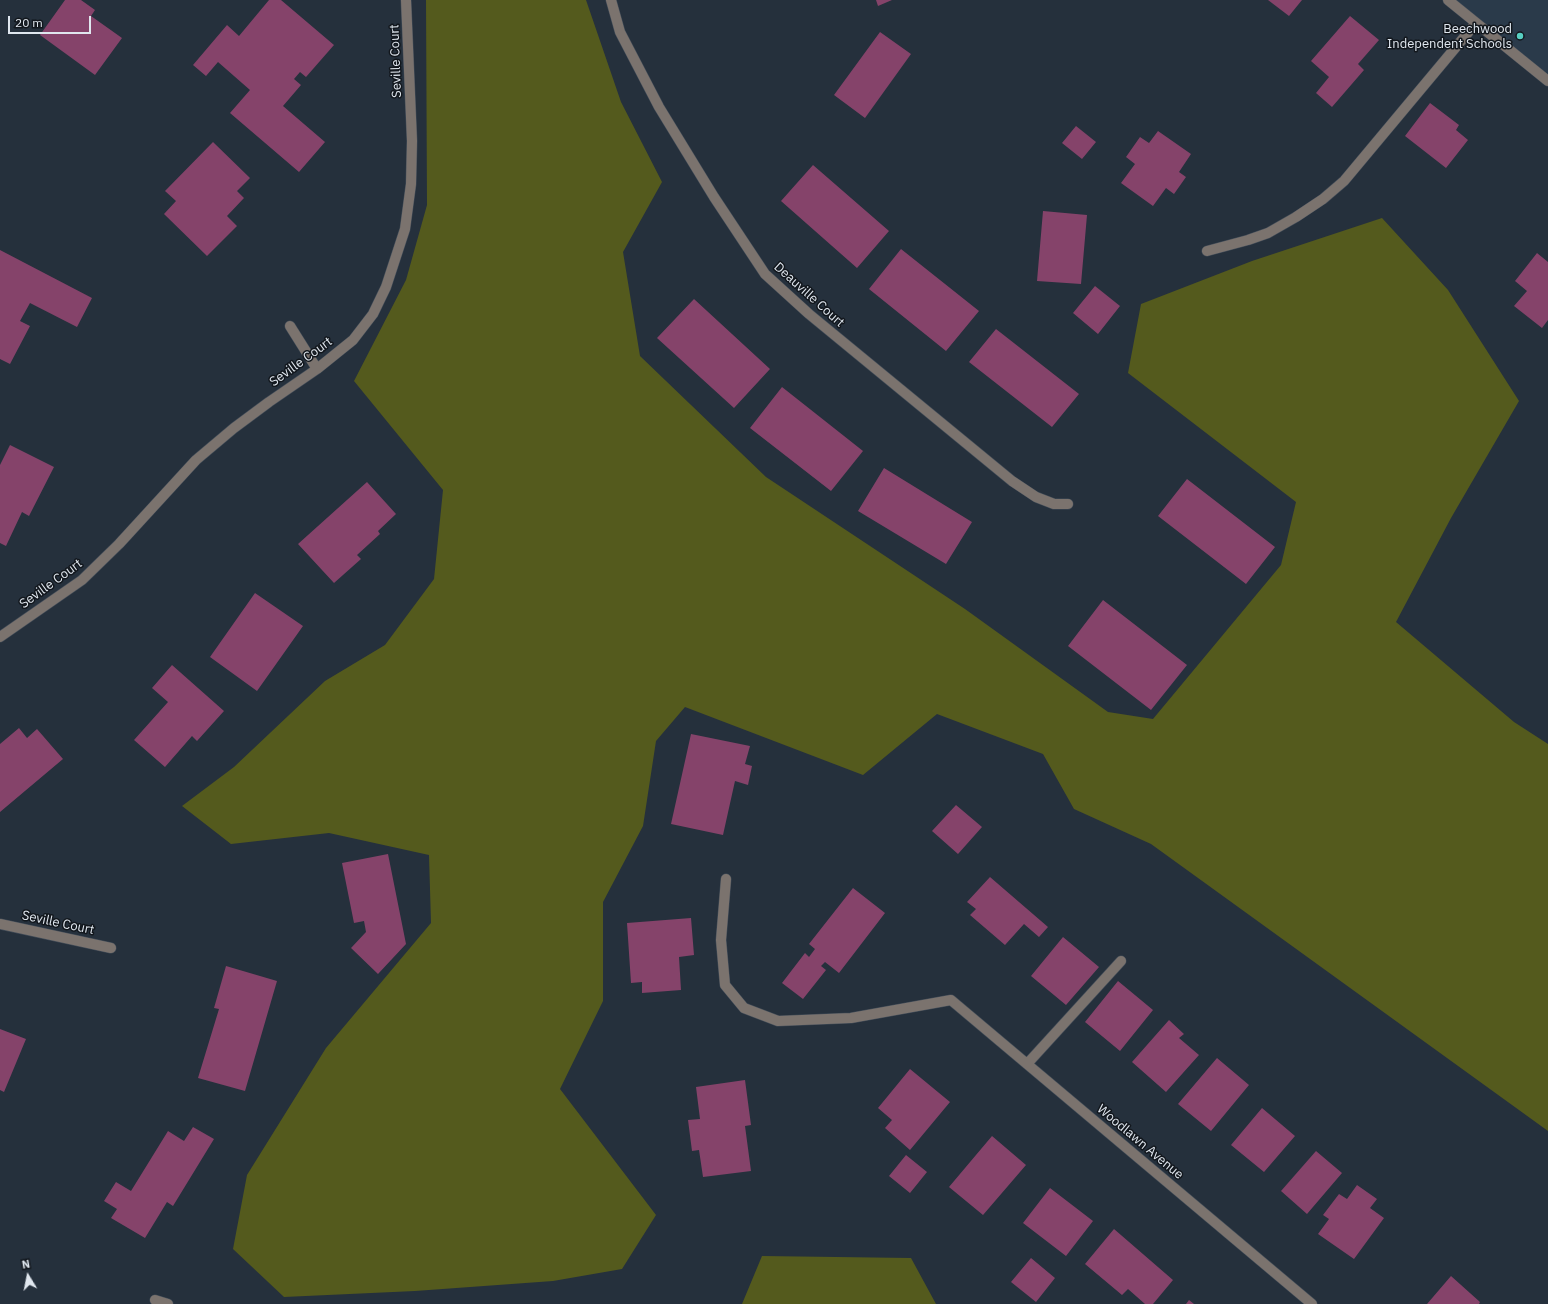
<!DOCTYPE html>
<html>
<head>
<meta charset="utf-8">
<style>
  body { margin:0 }
  #map { position:relative; width:1548px; height:1304px; overflow:hidden; background:#25303c; font-family:"IBM Plex Sans",sans-serif }
  canvas { display:block }
  .north { position:absolute; left:8px; top:1256px; width:40px; height:40px; -webkit-text-stroke:3px #12171d; paint-order:stroke; rotate:350deg; font-size:11px; font-weight:700; line-height:16px; text-align:center; color:#e0e7ef }
  .north::after { content:''; display:block; margin:auto; width:14px; height:18px; background:#e0e7ef; clip-path:polygon(50% 0,100% 100%,50% 72%,0 100%) }
  .scale { position:absolute; left:8px; top:16px; width:83px; height:18px; box-sizing:border-box; border:2px solid #e0e7ef; border-top:0; padding-left:5px; font-size:12px; line-height:14px; white-space:nowrap; color:#e0e7ef; -webkit-text-stroke:3px #12171d; paint-order:stroke }
</style>
</head>
<body>
<div id="map">
<canvas width="1548" height="1304"></canvas>
<div class="north">N</div>
<div class="scale">20 m</div>
</div>
<script>
const c = document.querySelector('canvas').getContext('2d');
c.lineJoin = 'round';
function fillPath(path, color) { c.fillStyle = color; c.fill(path, 'evenodd'); }
const poly = rows => new Path2D(rows.map(r => 'M' + r).join(''));
function trace(path, color, width, dash) { c.strokeStyle = color; c.lineWidth = width; c.lineCap = dash ? 'butt' : 'round'; c.setLineDash(dash || []); c.stroke(path); }
function write(font, color, halo, rows, align = 'center') {
  c.font = font + ' "IBM Plex Sans",sans-serif'; c.lineWidth = 3; c.setLineDash([]); c.textBaseline = 'middle'; c.strokeStyle = halo; c.fillStyle = color; for (const [text, x, y, turn = 0] of rows) {
    c.save(); c.translate(x, y); c.rotate((+turn || 0) * Math.PI / 180); c.textAlign = isNaN(turn) ? turn : align; if (halo) c.strokeText(text, 0, 0); c.fillText(text, 0, 0); c.restore();
  }
}
fillPath(poly([
  [1448,0,1548,0,1548,81]
]), '#2a3a4a');
fillPath(poly([
  [426,0,586,0,621,102,662,182,623,252,640,356,766,477,965,609,1108,712,1153,719,1281,565,1296,502,1128,373,1141,304,1252,261,1382,218,1448,290,1519,401,1451,518,1396,622,1514,722,1548,744,1548,1131,1151,844,1074,809,1043,754,937,714,863,775,685,707,656,741,643,826,603,902,603,1001,560,1089,656,1215,622,1269,553,1281,415,1291,284,1297,233,1249,247,1175,326,1048,431,923,429,855,329,833,231,844,182,806,234,767,325,681,385,645,434,579,443,490,354,381,406,280,427,205],
  [762,1256,911,1258,936,1304,742,1304]
]), '#545a1d');
fillPath(poly([
  [65,0,81,0,95,10,91,16,122,38,95,75,40,35],
  [269,0,281,0,334,45,306,77,300,72,294,79,301,85,283,106,325,142,299,172,230,113,250,90,218,62,206,76,193,65,227,25,239,36],
  [876,0,892,0,878,6],
  [1268,0,1302,0,1289,16],
  [1350,16,1379,40,1358,64,1364,70,1332,107,1316,93,1329,77,1311,61],
  [880,32,911,54,865,118,834,95],
  [1430,103,1459,125,1456,130,1468,140,1446,168,1405,136],
  [1076,126,1096,142,1082,159,1062,143],
  [1158,131,1191,154,1179,172,1186,177,1174,194,1166,188,1153,206,1121,183,1135,164,1126,157,1140,137,1149,143],
  [213,142,250,178,237,191,244,198,227,216,237,226,207,256,164,214,176,201,165,191],
  [813,165,889,231,857,268,781,201],
  [1043,211,1087,215,1081,284,1037,281],
  [901,249,979,311,946,351,869,289],
  [0,250,92,298,77,327,30,303,20,321,30,326,10,364,0,359],
  [1537,253,1548,262,1548,320,1542,328,1514,306,1527,291,1515,281],
  [1095,286,1120,306,1098,334,1073,313],
  [694,299,770,369,734,408,657,338],
  [996,329,1079,394,1052,427,969,362],
  [782,387,863,451,831,491,750,428],
  [10,445,54,467,29,516,22,512,6,546,0,543,0,465],
  [884,468,972,522,946,564,858,511],
  [1187,479,1275,547,1246,584,1158,516],
  [367,482,396,514,378,531,380,534,357,555,361,559,334,583,298,544],
  [255,593,303,626,257,691,210,657],
  [1103,600,1187,665,1151,710,1068,646],
  [172,665,224,711,197,741,192,736,165,767,134,740,168,702,152,688],
  [19,728,27,738,37,729,63,759,0,812,0,744],
  [691,734,750,746,745,764,752,766,748,785,735,781,723,835,671,824],
  [956,805,982,827,958,854,932,831],
  [388,854,406,944,378,974,351,948,366,932,364,921,354,923,342,863],
  [990,877,1048,927,1039,937,1024,924,1005,945,970,915,976,909,967,902],
  [853,888,885,913,839,973,825,962,821,966,826,970,803,999,782,983,805,953,809,957,815,949,809,944],
  [691,918,694,955,679,957,681,990,642,993,642,982,631,983,627,923],
  [1063,937,1099,967,1066,1005,1031,976],
  [226,966,277,981,245,1091,198,1078,219,1009,214,1008],
  [1118,981,1153,1010,1120,1051,1085,1022],
  [1169,1020,1184,1034,1179,1038,1199,1055,1166,1092,1132,1062],
  [0,1029,26,1039,4,1092,0,1090],
  [1217,1058,1249,1085,1211,1131,1178,1104],
  [910,1069,950,1102,910,1150,885,1128,892,1120,878,1108],
  [745,1080,751,1125,745,1126,751,1171,703,1177,699,1150,692,1151,688,1120,700,1119,696,1087],
  [1262,1108,1295,1136,1264,1172,1231,1145],
  [193,1127,214,1139,173,1206,167,1202,145,1238,111,1218,117,1209,104,1201,116,1182,131,1191,168,1131,184,1141],
  [992,1136,1026,1165,983,1215,949,1187],
  [1316,1151,1342,1173,1307,1214,1281,1191],
  [906,1155,927,1172,910,1193,889,1176],
  [1357,1185,1377,1199,1370,1208,1384,1218,1354,1259,1318,1234,1329,1219,1323,1215,1339,1194,1347,1199],
  [1050,1188,1093,1221,1066,1256,1023,1223],
  [1114,1229,1173,1280,1153,1304,1145,1304,1128,1289,1122,1295,1085,1264],
  [1031,1258,1055,1278,1036,1302,1011,1282],
  [1451,1276,1480,1302,1479,1304,1427,1304],
  [1189,1300,1194,1304,1186,1304]
]), '#85436a');
const minor = poly([
  [611,0,620,32,659,107,714,197,765,274,809,314,1012,481,1036,497,1054,504,1068,504],
  [1448,0,1548,81],
  [1207,251,1248,240,1268,233,1296,217,1323,199,1344,181,1476,23],
  [290,326,317,369],
  [0,637,82,580,119,544,196,460,234,428,269,402,317,369,353,340,373,314,386,287,405,229,411,184,412,141,406,0],
  [726,879,721,940,725,985,744,1008,778,1021,851,1018,951,1000,1312,1304],
  [0,924,111,948],
  [1027,1064,1121,961],
  [155,1300,168,1304]
]);
trace(minor, '#434d59', 11);
trace(minor, '#7b736e', 10);
for (const [x, y, r, color] of [
  [1520,36,4,"#57cec2"]
]) { const dot = new Path2D(); dot.arc(x, y, r, 0, 2 * Math.PI); c.fillStyle = color; c.fill(dot); trace(dot, '#12171d', 1.5); }
write('13px', '#e0e7ef', '#12171d', [
  ["Beechwood",1512,29],
  ["Independent Schools",1512,44]
], 'right');
write('13px', '#e0e7ef', '#12171d', [
  ["Seville Court",396,61,-92],
  ["Deauville Court",809,295,42],
  ["Seville Court",301,362,-36],
  ["Seville Court",51,584,-36],
  ["Seville Court",58,923,12],
  ["Woodlawn Avenue",1140,1142,40]
]);
</script>
</body>
</html>
